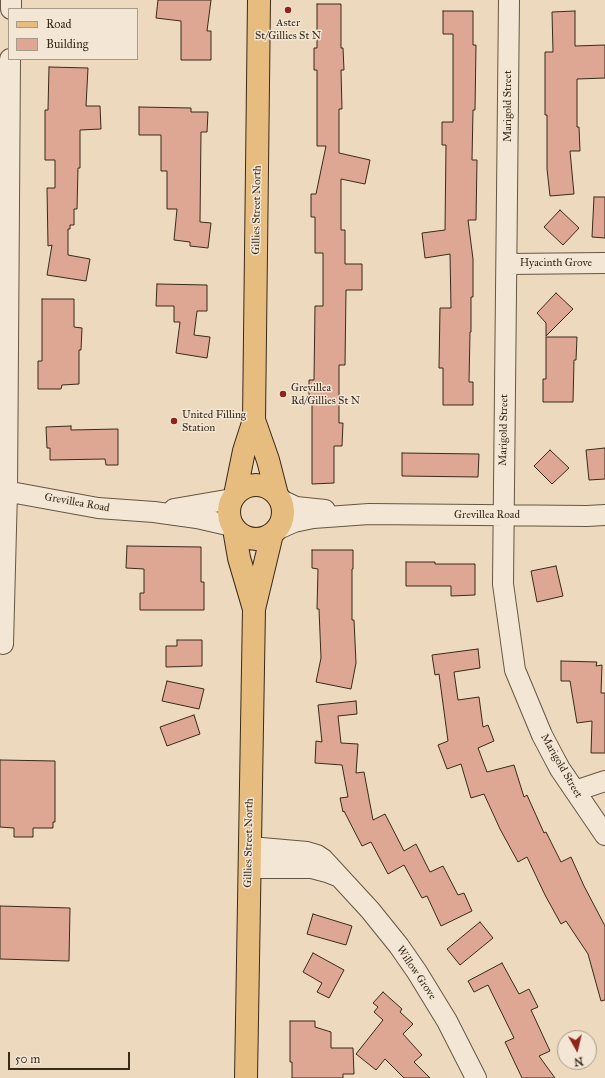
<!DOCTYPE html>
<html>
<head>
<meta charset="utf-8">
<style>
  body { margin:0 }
  #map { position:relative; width:605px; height:1078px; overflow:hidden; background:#ecd9be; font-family:"IM FELL Great Primer",serif }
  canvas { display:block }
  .legend { position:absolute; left:8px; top:8px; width:130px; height:52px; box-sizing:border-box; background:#f3e6d5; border:1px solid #a99b8a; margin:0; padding:5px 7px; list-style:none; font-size:12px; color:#3a2a1a }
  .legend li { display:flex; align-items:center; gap:8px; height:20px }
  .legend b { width:20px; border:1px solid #a99b8a }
  .north { position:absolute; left:557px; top:1030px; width:40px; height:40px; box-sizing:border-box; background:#f3e6d5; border:1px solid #a99b8a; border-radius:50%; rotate:172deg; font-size:11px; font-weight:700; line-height:16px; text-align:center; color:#3a2a1a }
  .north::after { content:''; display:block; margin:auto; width:14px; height:18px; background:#8f2418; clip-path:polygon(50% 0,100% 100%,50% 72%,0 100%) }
  .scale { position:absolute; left:8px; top:1052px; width:122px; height:18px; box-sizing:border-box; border:2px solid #3a2a1a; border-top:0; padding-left:5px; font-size:12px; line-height:14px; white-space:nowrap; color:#3a2a1a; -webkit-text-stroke:3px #f3e6d5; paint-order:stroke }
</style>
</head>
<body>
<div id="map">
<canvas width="605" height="1078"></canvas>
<ul class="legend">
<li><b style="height:5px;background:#e6bc7f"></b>Road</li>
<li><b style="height:11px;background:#dda793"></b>Building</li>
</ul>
<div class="north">N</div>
<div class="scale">50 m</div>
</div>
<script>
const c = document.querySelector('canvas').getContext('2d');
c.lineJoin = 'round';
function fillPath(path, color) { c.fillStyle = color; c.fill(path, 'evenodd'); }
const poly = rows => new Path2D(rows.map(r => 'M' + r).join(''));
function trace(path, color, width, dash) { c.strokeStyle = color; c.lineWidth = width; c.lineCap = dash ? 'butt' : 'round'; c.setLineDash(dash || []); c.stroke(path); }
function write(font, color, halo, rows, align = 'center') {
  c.font = font + ' "IM FELL Great Primer",serif'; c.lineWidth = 3; c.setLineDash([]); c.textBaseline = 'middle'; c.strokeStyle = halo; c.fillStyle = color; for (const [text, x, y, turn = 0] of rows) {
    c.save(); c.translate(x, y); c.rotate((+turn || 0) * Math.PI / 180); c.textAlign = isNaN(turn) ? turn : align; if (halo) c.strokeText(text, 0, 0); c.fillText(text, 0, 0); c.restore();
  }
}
const building = poly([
  [158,0,211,0,207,31,211,31,211,60,181,60,181,21,156,18,158,0],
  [317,4,341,4,341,48,343,48,344,70,341,70,342,109,339,109,339,153,370,160,365,184,341,179,341,230,345,230,345,264,362,264,362,290,346,290,345,365,339,365,339,423,343,423,342,446,334,446,334,483,312,484,312,403,309,403,309,380,314,380,315,306,323,306,323,253,315,253,315,217,311,217,311,194,316,194,326,146,317,146,317,70,314,70,314,48,317,48,317,4],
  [443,11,473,11,473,45,476,45,475,110,473,110,472,160,477,160,476,220,468,220,473,259,473,297,471,297,471,332,470,332,469,382,473,382,473,405,443,405,443,368,439,368,440,308,451,308,450,254,425,258,422,233,445,230,446,145,442,145,442,122,453,122,453,34,443,34,443,11],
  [575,11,575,46,605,45,605,78,577,79,577,127,579,127,580,151,570,151,574,194,550,196,547,169,547,115,545,115,545,52,553,52,552,12,575,11],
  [49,67,88,68,86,106,100,106,101,129,80,130,80,168,78,168,77,209,74,209,74,225,70,225,70,229,68,229,68,255,90,259,86,281,47,275,52,245,48,246,47,188,55,188,55,160,45,160,45,110,48,110,49,67],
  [139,107,191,108,191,112,208,112,207,132,201,132,200,222,211,223,208,248,190,246,190,242,174,240,177,209,167,209,167,171,161,171,161,135,139,135,139,107],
  [594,197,605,197,605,238,592,237,594,197],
  [560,210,579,228,563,245,544,227,560,210],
  [157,284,207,285,207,311,197,311,194,335,210,337,207,358,176,353,180,322,174,322,174,306,156,306,157,284],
  [556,293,573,309,546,336,546,323,537,313,556,293],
  [42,299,74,299,74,327,82,328,81,350,79,350,79,384,62,385,61,389,38,389,38,361,42,361,42,299],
  [546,337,577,337,576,360,574,360,573,402,543,402,543,379,546,379,546,337],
  [71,426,71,430,118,429,118,465,106,465,105,459,50,460,50,448,47,448,46,427,71,426],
  [605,448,605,479,589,480,586,450,605,448],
  [550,450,569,468,552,484,534,466,550,450],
  [402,453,479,454,478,477,402,476,402,453],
  [127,546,201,547,201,582,204,582,204,610,140,610,140,593,144,593,144,569,126,568,127,546],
  [312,550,353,550,353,569,352,569,352,620,354,620,356,663,351,689,316,682,321,658,319,609,317,609,318,569,312,568,312,550],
  [406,562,435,562,435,564,475,564,475,595,451,596,451,586,406,586,406,562],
  [556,566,563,596,537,602,531,571,556,566],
  [177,640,202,640,202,666,166,667,166,646,177,646,177,640],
  [478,649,480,668,454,672,458,700,479,697,483,727,488,725,494,741,478,748,487,772,514,765,524,797,527,795,544,833,546,832,561,862,571,857,584,886,605,926,605,1000,601,1001,588,954,566,921,561,924,545,895,527,857,518,862,500,829,484,794,471,798,461,764,447,769,438,745,448,741,439,674,435,675,432,655,478,649],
  [561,661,597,662,596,666,602,665,601,693,605,693,605,753,591,753,592,721,577,723,570,681,561,681,561,661],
  [167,681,204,689,199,709,162,701,167,681],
  [356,701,357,714,338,716,341,743,358,744,356,773,364,772,373,820,385,814,404,851,416,844,430,872,443,866,458,895,464,893,472,911,441,926,427,896,422,898,404,865,388,874,371,842,362,846,344,811,343,812,340,798,348,797,342,765,315,763,316,741,322,742,318,705,356,701],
  [194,715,200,734,167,746,160,727,194,715],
  [0,760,55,761,55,822,53,822,53,828,33,828,33,837,14,837,14,828,0,827,0,760],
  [0,906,70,908,69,961,0,959,0,906],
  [313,914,352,926,346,945,307,934,313,914],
  [480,922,493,938,460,965,447,949,480,922],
  [313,953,344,970,329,998,317,992,322,983,303,972,313,953],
  [502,963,519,994,529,989,538,1007,531,1010,550,1051,539,1056,555,1078,522,1078,505,1042,514,1038,488,985,474,992,468,981,502,963],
  [383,992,402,1009,400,1012,413,1024,403,1034,422,1055,414,1062,430,1078,404,1078,385,1059,376,1070,356,1054,383,1020,374,1012,378,1007,373,1003,383,992],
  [290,1021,315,1021,315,1027,331,1032,331,1048,353,1048,354,1074,343,1074,343,1078,292,1078,292,1062,290,1062,290,1021]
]);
fillPath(building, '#dda793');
trace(building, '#3a2a1a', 1);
const minor = poly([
  [509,0,503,584,515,670,542,735,552,754,560,769,605,835],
  [11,9,11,0],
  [507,264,605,263],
  [0,490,98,508,154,512,197,518,232,526],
  [279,499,296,507,325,510],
  [174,509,232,499],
  [276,530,294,522,313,518,369,514,587,516,605,515],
  [3,644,7,491,10,59],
  [575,791,605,781],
  [250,847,307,852,317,855,323,859,370,910,399,946,417,972,447,1021,476,1078],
  [249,868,312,868,327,872,337,876]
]);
const major = poly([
  [254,420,268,460,277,495],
  '229 512a27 27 0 1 1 54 0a27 27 0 1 1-54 0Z',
  [235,495,244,451,254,420,259,0],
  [234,529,239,558,254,609],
  [246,1078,254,609,272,534]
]);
trace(minor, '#665643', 22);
trace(major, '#3a2a1a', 24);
trace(minor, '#f3e6d5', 20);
trace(major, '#e6bc7f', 22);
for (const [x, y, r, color] of [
  [288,10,4,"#8f2418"],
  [283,394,4,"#8f2418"],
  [174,421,4,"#8f2418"]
]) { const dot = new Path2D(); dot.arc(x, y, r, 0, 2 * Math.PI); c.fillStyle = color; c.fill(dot); trace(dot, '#f3e6d5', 1.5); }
write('11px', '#3a2a1a', '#f3e6d5', [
  ["Aster",288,23,"center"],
  ["St/Gillies St N",288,36,"center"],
  ["Grevillea",291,388],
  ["Rd/Gillies St N",291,401],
  ["United Filling",182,415],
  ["Station",182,428]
], 'left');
write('11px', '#3a2a1a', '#f3e6d5', [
  ["Marigold Street",508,106,-90],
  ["Gillies Street North",257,210,-89],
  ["Hyacinth Grove",556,263],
  ["Marigold Street",504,430,-89],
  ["Grevillea Road",77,503,10],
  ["Grevillea Road",487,515],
  ["Marigold Street",561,766,60],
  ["Gillies Street North",249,843,-89],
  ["Willow Grove",416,973,56]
]);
</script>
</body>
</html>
